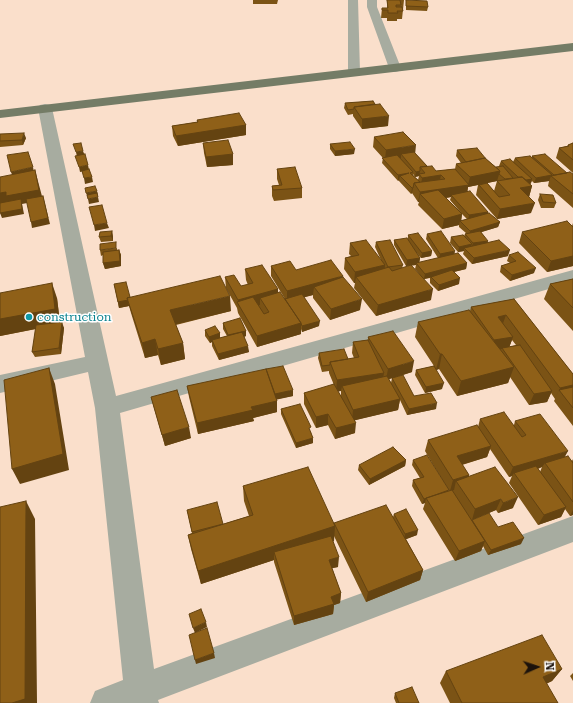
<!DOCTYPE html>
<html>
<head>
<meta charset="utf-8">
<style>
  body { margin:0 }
  #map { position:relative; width:573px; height:703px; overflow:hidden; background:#fadfcb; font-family:"Roboto Serif",serif }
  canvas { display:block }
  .north { position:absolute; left:517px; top:647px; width:40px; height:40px; -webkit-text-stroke:3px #fff; paint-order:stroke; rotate:87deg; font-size:11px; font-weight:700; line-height:16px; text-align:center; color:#1b120b }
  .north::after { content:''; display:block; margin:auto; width:14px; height:18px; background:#1b120b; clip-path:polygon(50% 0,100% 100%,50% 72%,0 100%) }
</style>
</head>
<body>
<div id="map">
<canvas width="573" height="703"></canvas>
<div class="north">N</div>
</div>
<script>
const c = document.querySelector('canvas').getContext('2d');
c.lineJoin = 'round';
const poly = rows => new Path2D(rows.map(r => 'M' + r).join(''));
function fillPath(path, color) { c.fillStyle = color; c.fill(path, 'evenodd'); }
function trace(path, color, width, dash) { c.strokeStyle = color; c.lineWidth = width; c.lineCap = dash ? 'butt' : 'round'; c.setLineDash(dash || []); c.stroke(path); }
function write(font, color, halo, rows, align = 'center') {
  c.font = font + ' "Roboto Serif",serif'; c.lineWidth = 3; c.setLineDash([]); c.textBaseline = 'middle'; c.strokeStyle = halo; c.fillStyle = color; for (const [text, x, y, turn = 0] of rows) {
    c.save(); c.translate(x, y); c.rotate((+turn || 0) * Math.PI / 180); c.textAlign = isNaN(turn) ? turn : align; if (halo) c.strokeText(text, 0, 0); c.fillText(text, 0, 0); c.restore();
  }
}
fillPath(poly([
  [348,0,358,0,360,72,358,75,354,76,350,75,348,72,348,0],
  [367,0,377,0,377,7,401,68,399,71,395,72,391,71,389,68,367,7,367,0],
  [45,104,50,105,52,108,116,396,573,270,573,282,120,413,154,669,573,516,573,542,158,700,159,703,90,703,95,691,123,680,95,408,88,372,0,393,0,375,85,357,38,108,40,105,45,104]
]), '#a7aca0');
fillPath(poly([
  [573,43,573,51,0,118,0,110,573,43]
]), '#747c66');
fillPath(poly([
  [253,0,278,0,277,4,253,4],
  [387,0,404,0,402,19,397,19,397,21,387,21,387,18,381,18,382,8,387,8],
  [406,0,428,7,427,11,406,10],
  [373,101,388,126,362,129,353,116,353,114,348,115,344,108,345,103],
  [197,120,246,125,246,135,178,146,173,136,172,126,197,122],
  [0,134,26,138,23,145,0,147],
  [374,137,415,153,427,166,436,171,455,169,456,164,461,163,456,156,457,150,486,159,496,167,500,167,499,166,501,161,513,162,515,158,532,157,532,156,567,173,573,174,573,208,548,186,549,181,534,183,532,181,530,185,532,186,529,197,531,213,497,219,476,195,478,185,468,187,467,192,488,212,488,213,500,222,498,227,481,232,488,243,508,256,472,264,463,254,464,251,458,252,450,243,451,237,464,236,465,234,466,233,459,227,459,225,442,229,418,205,419,202,418,202,412,193,411,194,399,181,399,180,398,181,382,163,383,158,373,147],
  [413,174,415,177,419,176,418,180,413,175],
  [497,181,494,191,487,183],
  [451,197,450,200,462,214,446,198],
  [462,214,467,219,461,221],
  [203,143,233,154,233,165,207,167,204,153],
  [573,143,573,173,556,158,559,148,567,146,568,145],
  [330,144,354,154,335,156,330,149],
  [277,169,302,188,302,198,274,201,272,196,272,186,279,185,277,179],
  [540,194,556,203,554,208,541,208,538,200],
  [573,223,573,266,547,272,519,243,522,232,572,226],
  [112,231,113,237,113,241,101,242,99,237],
  [427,234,467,263,466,269,454,272,459,284,438,291,430,283,430,278,424,279,431,300,376,316,354,288,355,283,354,283,344,269,345,258,351,256,349,254,350,243,381,260,375,247,376,242,403,265,402,268,420,275,415,269,416,265,406,266,394,245,394,240,408,239,408,235,432,251,431,256,421,258,415,251,420,258,419,263,438,258,426,239],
  [117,248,117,250,119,250,121,255,121,266,105,269,103,263,103,255,101,256,100,250],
  [509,255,534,273,510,281,500,272,501,266,510,263,507,261],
  [271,266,342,278,360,310,330,320,313,298,313,295,304,297,319,326,302,332,301,329,301,334,257,347,238,313,237,308,226,288,225,277,241,286,248,285,246,280,245,269,278,289,278,293,285,299,271,276],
  [573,279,573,331,544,299,550,284],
  [114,284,130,297,231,311,176,325,183,343,185,359,161,365,158,355,145,358,131,313,129,306,119,308],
  [0,293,57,298,60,322,64,328,61,354,35,357,32,352,36,329,0,336],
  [514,299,573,374,573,426,554,401,555,399,551,393,547,402,529,405,510,377,508,383,457,396,439,369,436,370,442,389,425,393,415,375,416,370,434,366,415,337,418,322,470,311,471,307],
  [512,340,516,345,509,347],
  [223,323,246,331,246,336,244,337,249,352,219,360,212,346,212,342,210,343,205,336,205,330,220,333,220,338,227,336,223,329],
  [368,337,412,372,397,377,414,396,436,409,407,415,400,400,398,410,355,420,355,433,335,439,328,425,316,428,304,404,304,393,334,385,329,373,329,371,322,372,318,358,319,353,348,359,354,358,352,353,353,342,368,340],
  [392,378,391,383,389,379],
  [338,391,341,391,341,396],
  [266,369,293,396,277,399,277,412,253,418,254,421,198,434,189,397,187,386,267,372],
  [151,397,191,438,165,446,154,408],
  [281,409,311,432,313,443,296,448,281,414],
  [480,419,514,425,515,421,565,457,572,461,573,459,573,515,570,516,565,509,561,517,538,525,509,483,512,476,509,477,490,449,487,457,462,465,469,475,469,477,513,508,498,513,496,510,472,520,498,527,521,544,488,555,483,546,481,551,455,561,423,509,425,503,422,504,412,486,413,480,420,478,412,465,413,460,449,491,425,451,428,440,478,427],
  [542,467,540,472,538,469],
  [406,460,405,466,369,485,358,470,359,465],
  [243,486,334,523,393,517,394,514,417,535,406,539,423,570,420,580,366,602,334,536,334,541,333,541,338,567,332,568,341,593,340,603,334,605,333,614,294,625,274,562,274,560,201,584,191,549,188,535,192,533,187,510,223,524,249,516,244,501],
  [562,669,552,681,546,684,558,703,450,703,440,683,446,671],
  [573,673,573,681,570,676],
  [395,693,419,703,396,703,394,698]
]), '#7b5315');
fillPath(poly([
  [389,116,388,126,362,129,362,119],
  [246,125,246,135,178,146,176,136],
  [24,133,26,138,23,145,22,140],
  [416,145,415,155,401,154,401,158,385,160,386,150],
  [355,149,354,154,335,156,335,151],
  [83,151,85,156,77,157,76,152],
  [233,154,233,165,207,167,206,157],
  [88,165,89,170,80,172,79,167],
  [33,167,34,173,13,177,11,172],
  [35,170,43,200,22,204,24,214,2,218,0,213,0,193],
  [420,171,419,176,415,177,416,172],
  [500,171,497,181,468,187,467,195,451,195,451,197,427,201,420,194,419,202,418,202,420,192,468,185,470,177],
  [409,173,400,176,399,180,398,181,398,175],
  [441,175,439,185,421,186,422,178],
  [552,175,551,176,549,181,534,183,536,178],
  [92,177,93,182,85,184,84,178],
  [532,179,530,185,522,181],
  [532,186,529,197,520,188],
  [412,188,413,188,412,193,411,194],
  [97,191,98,196,88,198,86,193],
  [43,196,50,224,32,228,31,222],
  [98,197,99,202,89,204,88,199],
  [535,203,531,213,497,219,500,209],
  [488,212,487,217,468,220,469,215],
  [462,214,461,222,460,221,459,225,442,229,444,219],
  [500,222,498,227,469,236,470,231],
  [107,223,109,228,95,231,94,225],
  [112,231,113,237,113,241,111,236],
  [488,241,487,247,471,249,473,243],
  [472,244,470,249,464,248,464,251,458,252,459,247],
  [119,250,121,255,121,266,105,269,103,263],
  [510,250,508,256,472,264,474,258],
  [432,251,431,256,421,258,422,253],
  [455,251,454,257,439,259,440,254],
  [573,256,573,266,547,272,551,261],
  [420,258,419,264,416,263,416,265,406,266,407,260],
  [467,263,466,269,424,279,425,274],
  [385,265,384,276,356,277,355,283,354,283,355,272],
  [536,268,534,273,510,281,512,275],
  [343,276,342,287,314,287,313,295,287,302,287,291],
  [460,278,459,284,438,291,439,285],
  [52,283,57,298,60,324,0,336,0,319],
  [278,289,278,300,260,298,260,305,242,310,238,304,238,300],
  [433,289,431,300,376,316,378,305],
  [230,296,231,311,173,325,170,310],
  [362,299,360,310,330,320,331,309],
  [128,300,129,306,119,308,118,302],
  [506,315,502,326,498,317],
  [320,321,319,326,302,332,302,326],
  [62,322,64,328,61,354,59,348],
  [301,323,301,334,257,347,257,336],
  [246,331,246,336,229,341,228,335],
  [220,333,220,338,210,343,209,337],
  [513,337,509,348,502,348,502,349,491,351,494,340],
  [155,339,158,355,145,358,142,343],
  [183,343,185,359,161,365,158,349],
  [248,346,249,352,219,360,218,354],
  [440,354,442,354,439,369,436,370],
  [414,361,412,372,386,380,388,369],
  [514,367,508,383,457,396,461,381],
  [49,368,55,384,69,470,20,484,12,469],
  [384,373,382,384,342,386,341,391,336,392,337,380],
  [444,383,442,389,425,393,426,387],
  [573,385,573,395,559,390,555,399,560,388],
  [293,390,293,396,275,400,275,394],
  [552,391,547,402,529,405,534,394],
  [400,399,398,410,352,421,353,410],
  [277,401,277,412,253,418,254,421,198,434,197,423,251,407],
  [437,403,436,409,407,415,409,409],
  [328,414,328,425,316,428,316,417],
  [356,423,355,433,335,439,336,428],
  [189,427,191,438,165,446,162,435],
  [313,438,313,443,296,448,296,443],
  [491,446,487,457,454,467,457,456],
  [568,451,562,462,545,463,542,467,516,475,514,473,512,476,509,477,513,467],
  [406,460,405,466,369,485,370,479],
  [469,475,466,486,456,481,454,490,450,491,453,480],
  [518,497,513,508,498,513,503,503],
  [426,498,425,503,422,504,424,499],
  [501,499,496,510,472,520,475,509],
  [26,501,35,519,37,703,12,703],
  [566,507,561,517,538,525,544,515],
  [573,510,573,515,570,516],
  [335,526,334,541,276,560,274,552,274,560,201,584,198,571],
  [418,530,417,535,404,540,405,534],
  [524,538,521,544,488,555,491,550],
  [485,541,481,551,455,561,459,551],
  [339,557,338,567,328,569,329,560],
  [423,570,420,580,366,602,368,592],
  [341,593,340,603,334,605,333,614,294,625,294,616,331,597],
  [206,622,207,627,195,633,193,628],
  [214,653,215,658,196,664,195,660],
  [562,669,552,681,534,689,543,677]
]), '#644311');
const building = poly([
  [387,0,400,0,401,5,396,5,396,7,402,7,403,11,397,11,398,13,388,13,388,10,382,10,382,8,388,8,387,0],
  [406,0,427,1,428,7,406,6,406,0],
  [373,101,375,104,354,107,354,109,348,110,345,103,373,101],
  [380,104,389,116,362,119,354,107,380,104],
  [239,113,246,125,176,136,172,126,198,122,197,120,239,113],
  [403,132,416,145,386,150,374,137,403,132],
  [24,133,22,140,0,141,0,134,24,133],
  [228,140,233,154,206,157,203,143,228,140],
  [350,142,355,149,335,151,330,144,350,142],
  [81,143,83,151,76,152,73,144,81,143],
  [573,143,573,160,559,148,569,146,568,145,573,143],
  [477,148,486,159,485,158,466,162,457,150,477,148],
  [28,152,33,167,11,172,7,155,28,152],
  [414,152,427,166,420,167,420,171,416,172,401,154,414,152],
  [85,154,88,165,79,167,75,156,85,154],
  [545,154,567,173,554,175,532,156,545,154],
  [397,155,413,172,410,173,420,182,414,183,413,188,412,188,400,176,409,173,398,175,382,158,397,155],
  [530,156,552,175,536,178,515,158,530,156],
  [485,158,500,171,470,177,456,164,485,158],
  [510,159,532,179,526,180,522,177,518,177,501,161,510,159],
  [432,166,436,171,455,169,469,185,420,192,414,183,445,179,441,175,422,178,419,174,425,173,420,167,432,166],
  [503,166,513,178,505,179,499,174,500,171,496,167,503,166],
  [295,167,302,188,273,190,272,186,282,185,277,169,295,167],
  [89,169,92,177,84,178,82,171,89,169],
  [35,170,39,190,6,196,6,192,0,193,0,177,35,170],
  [570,172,573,174,573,194,551,176,570,172],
  [522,177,532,186,520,188,535,203,500,209,479,185,487,183,499,197,510,195,497,181,522,177],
  [95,186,97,191,86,193,85,188,95,186],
  [438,190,462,214,444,219,420,194,438,190],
  [470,191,488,212,469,215,451,195,470,191],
  [97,193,98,197,88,199,87,195,97,193],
  [540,194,553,195,556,203,543,202,540,194],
  [43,196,48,218,31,222,26,199,43,196],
  [21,199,22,209,0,213,0,203,21,199],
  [102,205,107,223,94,225,89,207,102,205],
  [489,213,500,222,470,231,460,221,489,213],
  [567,221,573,227,573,256,551,261,522,232,567,221],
  [112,231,111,236,99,237,100,232,112,231],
  [441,231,455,251,440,254,427,234,441,231],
  [480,231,488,241,473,243,465,234,480,231],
  [418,233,432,251,422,253,408,235,418,233],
  [463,235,472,244,459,247,451,237,463,235],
  [407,238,420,258,407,260,394,240,407,238],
  [366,240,385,265,355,272,345,258,359,255,350,243,366,240],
  [390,240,403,265,388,267,376,242,390,240],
  [499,240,510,250,474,258,464,248,499,240],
  [116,242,116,248,100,250,100,244,116,242],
  [119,250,120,261,103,263,103,252,119,250],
  [518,252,536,268,512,275,501,266,516,261,509,255,518,252],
  [458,253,467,263,425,274,416,263,458,253],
  [331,260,343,276,287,291,271,266,290,261,296,270,331,260],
  [262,265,278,289,238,300,225,277,234,275,241,286,253,283,245,269,262,265],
  [411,265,433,289,378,305,356,277,389,267,392,271,411,265],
  [452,270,460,278,439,285,431,277,452,270],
  [220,276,230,296,170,310,183,343,158,349,155,339,142,343,127,298,220,276],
  [343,277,362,299,331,309,314,287,343,277],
  [573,279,573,308,550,284,573,279],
  [126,282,130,297,127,298,128,300,118,302,114,284,126,282],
  [52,283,55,309,0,319,0,293,52,283],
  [280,292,301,323,257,336,237,302,253,297,264,314,269,312,260,298,280,292],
  [302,294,320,321,302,326,301,323,285,299,302,294],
  [514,299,573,374,573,385,560,388,506,315,498,317,513,337,494,340,471,307,514,299],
  [469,310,514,367,461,381,442,354,440,354,418,322,469,310],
  [240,318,246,331,228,335,223,323,240,318],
  [62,322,59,348,32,352,36,325,62,322],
  [215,326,220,333,209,337,205,330,215,326],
  [393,331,414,361,388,369,368,337,393,331],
  [242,332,248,346,218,354,212,340,242,332],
  [368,340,384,373,337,380,330,362,359,357,353,342,368,340],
  [520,345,552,391,534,394,502,348,520,345],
  [344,349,348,359,330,362,330,365,322,366,319,353,344,349],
  [283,366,293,390,275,394,266,369,283,366],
  [434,366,444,383,426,387,416,370,434,366],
  [49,368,63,454,12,469,4,380,49,368],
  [266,369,277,401,251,407,253,410,197,423,187,386,266,369],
  [403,375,414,396,431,393,437,403,409,409,392,378,403,375],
  [387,376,400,399,353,410,342,386,387,376],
  [334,384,356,423,336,428,328,414,316,417,304,393,334,384],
  [573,387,573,408,559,390,573,387],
  [177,390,189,427,162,435,151,397,177,390],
  [300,404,311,427,309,428,313,438,296,443,281,409,300,404],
  [504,412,522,437,526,435,515,421,540,414,568,451,513,467,480,419,504,412],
  [477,425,491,446,457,456,469,475,453,480,428,440,477,425],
  [393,447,406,460,370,479,359,465,393,447],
  [427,455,449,490,424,499,413,480,424,477,413,460,427,455],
  [568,456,573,463,573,502,545,463,568,456],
  [536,466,566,507,544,515,514,473,536,466],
  [308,467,335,526,198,571,188,535,253,515,243,486,308,467],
  [495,467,518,497,503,503,501,499,475,509,456,481,495,467],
  [452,490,485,541,459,551,426,498,452,490],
  [26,501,25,699,12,703,0,703,0,507,26,501],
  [217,502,223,524,192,532,187,510,217,502],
  [386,505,423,570,368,592,334,523,386,505],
  [406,509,418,530,405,534,394,514,406,509],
  [489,513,498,527,513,522,524,538,491,550,472,520,489,513],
  [331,536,339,557,329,560,341,593,331,597,334,604,294,616,274,552,331,536],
  [201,609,206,622,193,628,189,614,201,609],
  [207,628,214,653,195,660,189,635,207,628],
  [542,635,562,669,543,677,558,703,462,703,446,671,542,635],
  [412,687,419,703,399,703,395,693,412,687]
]);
fillPath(building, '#8f6018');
trace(building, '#644311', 1);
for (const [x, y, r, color] of [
  [29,317,4,"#0f9aa8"]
]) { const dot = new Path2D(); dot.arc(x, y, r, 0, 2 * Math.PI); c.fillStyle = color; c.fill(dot); trace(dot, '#fff', 1.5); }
write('12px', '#0d838f', '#fff', [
  ["construction",37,317]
], 'left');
</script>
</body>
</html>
